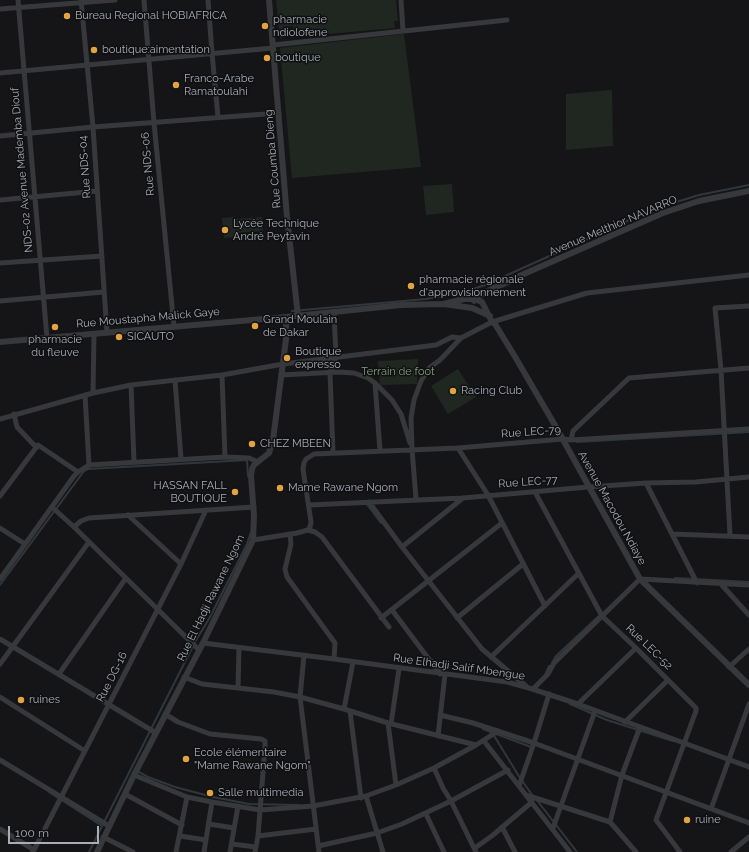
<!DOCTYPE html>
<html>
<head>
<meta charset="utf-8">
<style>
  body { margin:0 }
  #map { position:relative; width:749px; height:852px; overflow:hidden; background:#151517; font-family:Raleway,sans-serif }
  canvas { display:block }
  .scale { position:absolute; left:8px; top:826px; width:91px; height:18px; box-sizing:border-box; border:2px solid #a8adb6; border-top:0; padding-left:5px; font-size:12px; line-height:14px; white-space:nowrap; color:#a8adb6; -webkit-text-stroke:3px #101012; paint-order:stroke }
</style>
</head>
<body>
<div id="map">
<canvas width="749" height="852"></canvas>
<div class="scale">100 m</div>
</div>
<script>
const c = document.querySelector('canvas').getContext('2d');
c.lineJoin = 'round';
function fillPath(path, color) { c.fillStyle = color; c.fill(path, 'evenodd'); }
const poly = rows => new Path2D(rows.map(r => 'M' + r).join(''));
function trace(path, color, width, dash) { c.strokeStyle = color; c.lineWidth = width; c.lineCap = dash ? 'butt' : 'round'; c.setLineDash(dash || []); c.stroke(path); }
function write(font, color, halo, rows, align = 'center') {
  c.font = font + ' Raleway,sans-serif'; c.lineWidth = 3; c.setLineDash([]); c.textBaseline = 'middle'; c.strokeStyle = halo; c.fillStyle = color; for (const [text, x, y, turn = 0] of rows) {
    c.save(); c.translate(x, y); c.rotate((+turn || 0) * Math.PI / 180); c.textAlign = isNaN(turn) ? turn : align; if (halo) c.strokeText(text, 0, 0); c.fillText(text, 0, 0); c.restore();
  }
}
fillPath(poly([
  [276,0,396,0,398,21,394,21,395,28,294,37,293,26,283,27,284,38,280,38],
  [404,34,421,167,292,178,280,48],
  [612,90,613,146,566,150,566,94],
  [452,184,454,212,426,215,423,186],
  [235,217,236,219,262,217,263,231,237,233,236,228,237,237,224,238,222,218],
  [418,359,417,384,380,385,378,361],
  [458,369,476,397,448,414,431,386]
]), '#202720');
trace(poly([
  [497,289,515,281],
  [292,311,426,299,470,290,485,285,654,209,699,195,749,185],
  [577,442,749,432],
  [366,503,381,523],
  [675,578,749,582],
  [0,585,84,471,88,469,247,460,248,476],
  [432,660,442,672],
  [552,663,556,656,601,614],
  [545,675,549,666],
  [570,704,607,720,673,741],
  [483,729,531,747],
  [493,734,520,778,533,796],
  [137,771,148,777,175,787,213,797,249,804,299,805],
  [49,792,102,826],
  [536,799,577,852],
  [89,852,196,640,209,619,247,544,251,532]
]), '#2f373c', 2);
trace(poly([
  [18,0,47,338],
  [81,0,93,127,107,333],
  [144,0,154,123,174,326],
  [208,0,212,53,218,117],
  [401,0,403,31],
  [0,9,115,0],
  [273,45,507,20],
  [0,73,273,48],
  [0,136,93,127,279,113],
  [0,200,97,191],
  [0,263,102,256],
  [0,301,104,292],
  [222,375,225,457],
  [281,375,338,372,354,373,368,378,375,383,392,400,401,414,410,443],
  [175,380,181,459],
  [375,383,380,451],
  [131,385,134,462],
  [93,393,94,334],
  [85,395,89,465],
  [14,414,17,427,36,447],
  [0,419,93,393,131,385,222,375,283,364,436,345,452,337,461,338,492,322,587,293,749,275],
  [571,440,573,431,629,378,749,368],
  [458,448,488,495,545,606],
  [333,452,330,373,336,357,334,312],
  [646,483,697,583],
  [535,492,602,616,636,648,696,708,696,711,656,820,680,852],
  [0,496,38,445,78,472],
  [416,499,412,449,411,418,414,400,421,381,429,368,440,360,461,338],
  [369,502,402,547,482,649,526,686],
  [309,505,463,498,588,487,646,483,696,482,749,477],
  [53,508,74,527,199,650],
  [128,515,181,564],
  [74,527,81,521,89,518,254,507],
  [0,528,25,544],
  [308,530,310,527,311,522,303,469,304,463,306,459,314,454,458,448,563,439,571,440,749,429],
  [308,530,315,532,322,537,389,627],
  [290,534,291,544,285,569,287,577,335,643,334,659],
  [673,534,749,537],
  [730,535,721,370,715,308,749,306],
  [253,540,297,533,308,530],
  [402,547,463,498],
  [0,579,74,476,78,472,89,465,225,457,249,458,258,462],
  [720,583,749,615],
  [392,610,440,674],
  [381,618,502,523],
  [457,618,523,564],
  [0,639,156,733],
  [203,643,334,659,507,682,529,688,578,704,749,767],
  [304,655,300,697,319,852],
  [491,657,579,573],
  [0,664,89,542],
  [729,667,749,649],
  [59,674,126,578],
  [184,677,202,684,274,692,300,697,344,709,388,723,476,745],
  [238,688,239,648],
  [533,689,548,674,554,663,640,579,749,585],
  [0,697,85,751],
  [578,704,636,648],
  [344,709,353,662],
  [350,711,361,798],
  [165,714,178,722,210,734,261,739,265,741,265,747,258,836,255,852],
  [440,715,473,723,534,743,749,823],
  [625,722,668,680],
  [388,723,396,785],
  [391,724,399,669],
  [438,736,445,674],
  [484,741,570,852],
  [0,760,109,826],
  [434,768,443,788,451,801,476,852],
  [134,775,187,797,212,802,260,810,313,806,366,796,396,785,434,768,476,745,498,731],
  [519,786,534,743,549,694],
  [125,794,182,825],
  [526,795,610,822,636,852],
  [366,796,383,852],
  [711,809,749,704],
  [426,814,444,852],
  [610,822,622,775,640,727],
  [209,824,234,828],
  [502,827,515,852],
  [553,828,595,711],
  [0,829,34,850],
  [180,836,206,840],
  [258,836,316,829],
  [103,837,133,852],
  [232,844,256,847],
  [318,846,377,833,402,824,451,801,508,770],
  [475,848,493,835,532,802],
  [33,852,181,564,206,510],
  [176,852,187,797],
  [204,852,212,802],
  [230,852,238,806],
  [731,852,749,837]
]), '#37383c', 5);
trace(poly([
  [269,0,287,217,298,316],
  [474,301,479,296,501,284,663,213,699,201,749,191],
  [444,304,464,299,474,299,482,302,492,322,495,324,514,355,556,427,640,579,749,685],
  [0,342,286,317,401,305,444,304,472,308,490,316],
  [97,852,134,775,203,643,253,540,254,516,251,476,252,469,254,465,269,453,273,440,286,339,286,317]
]), '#37383c', 6);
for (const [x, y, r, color] of [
  [67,16,4,"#e2a342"],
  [265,26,4,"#e2a342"],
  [94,50,4,"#e2a342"],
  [267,58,4,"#e2a342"],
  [176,85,4,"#e2a342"],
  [225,230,4,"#e2a342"],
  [411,286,4,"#e2a342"],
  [255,326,4,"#e2a342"],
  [55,327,4,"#e2a342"],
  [119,337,4,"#e2a342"],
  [287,358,4,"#e2a342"],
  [453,391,4,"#e2a342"],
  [252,444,4,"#e2a342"],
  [280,488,4,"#e2a342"],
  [235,492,4,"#e2a342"],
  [21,700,4,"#e2a342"],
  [186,759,4,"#e2a342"],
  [210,793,4,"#e2a342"],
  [687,820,4,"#e2a342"]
]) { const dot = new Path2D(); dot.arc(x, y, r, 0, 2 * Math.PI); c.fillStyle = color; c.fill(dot); trace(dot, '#101012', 1.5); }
write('11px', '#a8adb6', '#101012', [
  ["Bureau Regional HOBIAFRICA",75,16],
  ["pharmacie",273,20],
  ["ndiolofene",273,33],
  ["boutique:aimentation",102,50],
  ["boutique",275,58],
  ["Franco-Arabe",184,79],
  ["Ramatoulahi",184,92],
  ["Lycée Technique",233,224],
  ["André Peytavin",233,237],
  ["pharmacie régionale",419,280],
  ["d'approvisionnement",419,293],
  ["Grand Moulain",263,320],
  ["de Dakar",263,333],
  ["SICAUTO",127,337],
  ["pharmacie",55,340,"center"],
  ["du fleuve",55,353,"center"],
  ["Boutique",295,352],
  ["expresso",295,365],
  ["Racing Club",461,391],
  ["CHEZ MBEEN",260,444],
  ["HASSAN FALL",227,486,"right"],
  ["BOUTIQUE",227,499,"right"],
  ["Mame Rawane Ngom",288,488],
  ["ruines",29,700],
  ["Ecole élémentaire",194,753],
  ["\"Mame Rawane Ngom\"",194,766],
  ["Salle multimedia",218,793],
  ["ruine",695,820]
], 'left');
write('11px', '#a8adb6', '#101012', [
  ["Rue Coumba Dieng",273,159,-95],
  ["Rue NDS-06",148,164,-95],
  ["Rue NDS-04",85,167,-94],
  ["NDS-02 Avenue Mademba Diouf",22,170,-95],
  ["Avenue Melthior NAVARRO",613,226,-23],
  ["Rue Moustapha Malick Gaye",148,318,-5],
  ["Rue LEC-79",531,432,-4],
  ["Rue LEC-77",528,482,-4],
  ["Avenue Macodou Ndiaye",612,508,61],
  ["Rue El Hadji Rawane Ngom",211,598,-64],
  ["Rue LEC-52",649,647,44],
  ["Rue Elhadji Salif Mbengue",459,667,8],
  ["Rue DG-16",112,677,-63]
]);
write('11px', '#819f81', '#101012', [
  ["Terrain de foot",398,372]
]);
</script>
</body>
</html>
